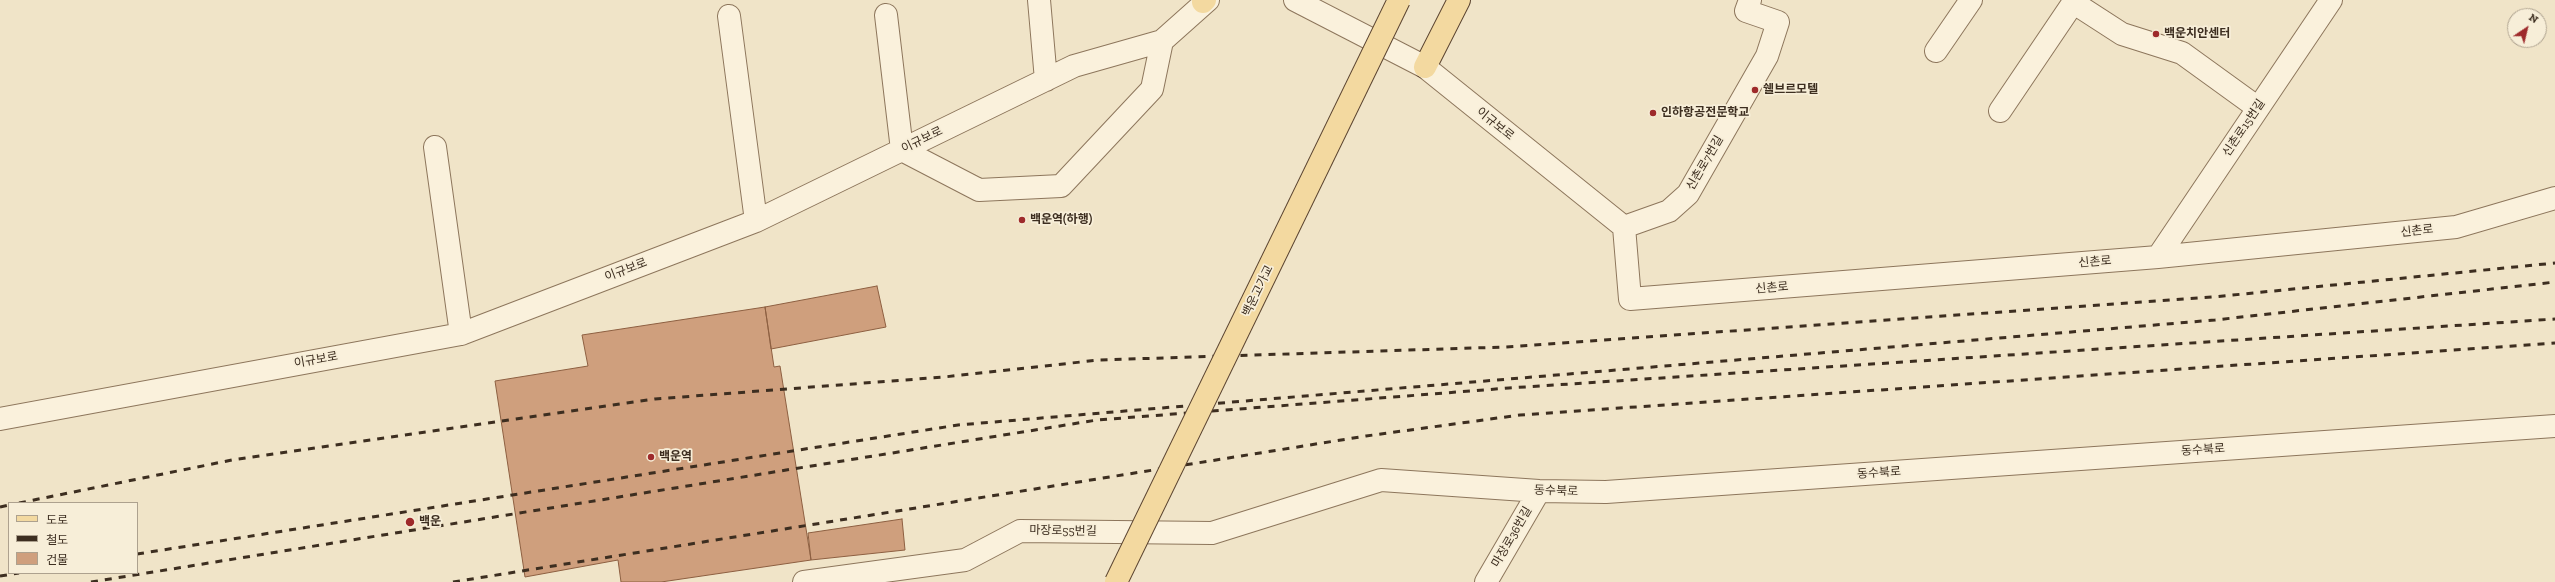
<!DOCTYPE html>
<html>
<head>
<meta charset="utf-8">
<style>
  body { margin:0 }
  #map { position:relative; width:2555px; height:582px; overflow:hidden; background:#f0e4c8; font-family:"Zilla Slab","Noto Sans KR",serif }
  canvas { display:block }
  .legend { position:absolute; left:8px; top:502px; width:130px; height:72px; box-sizing:border-box; background:#f7eed8; border:1px solid #ada18e; margin:0; padding:5px 7px; list-style:none; font-size:12px; color:#3d2e20 }
  .legend li { display:flex; align-items:center; gap:8px; height:20px }
  .legend b { width:20px; border:1px solid #ada18e }
  .north { position:absolute; left:2507px; top:8px; width:40px; height:40px; box-sizing:border-box; background:#f7eed8; border:1px solid #ada18e; border-radius:50%; rotate:35deg; font-size:11px; font-weight:700; line-height:16px; text-align:center; color:#3d2e20 }
  .north::after { content:''; display:block; margin:auto; width:14px; height:18px; background:#9e2a2b; clip-path:polygon(50% 0,100% 100%,50% 72%,0 100%) }
</style>
</head>
<body>
<div id="map">
<canvas width="2555" height="582"></canvas>
<ul class="legend">
<li><b style="height:5px;background:#f3d9a0"></b>도로</li>
<li><b style="height:5px;background:#3d2e20"></b>철도</li>
<li><b style="height:11px;background:#cf9f7d"></b>건물</li>
</ul>
<div class="north">N</div>
</div>
<script>
const c = document.querySelector('canvas').getContext('2d');
c.lineJoin = 'round';
function fillPath(path, color) { c.fillStyle = color; c.fill(path, 'evenodd'); }
const poly = rows => new Path2D(rows.map(r => 'M' + r).join(''));
function trace(path, color, width, dash) { c.strokeStyle = color; c.lineWidth = width; c.lineCap = dash ? 'butt' : 'round'; c.setLineDash(dash || []); c.stroke(path); }
function write(font, color, halo, rows, align = 'center') {
  c.font = font + ' "Zilla Slab","Noto Sans KR",serif'; c.lineWidth = 3.5; c.setLineDash([]); c.textBaseline = 'middle'; c.strokeStyle = halo; c.fillStyle = color; for (const [text, x, y, turn = 0] of rows) {
    c.save(); c.translate(x, y); c.rotate((+turn || 0) * Math.PI / 180); c.textAlign = isNaN(turn) ? turn : align; if (halo) c.strokeText(text, 0, 0); c.fillText(text, 0, 0); c.restore();
  }
}
const building = poly([
  [877,286,886,327,771,349,765,307,877,286],
  [765,307,774,367,780,366,811,560,661,582,621,582,618,560,525,577,495,381,588,366,582,335,765,307],
  [902,519,905,550,811,560,808,533,902,519]
]);
fillPath(building, '#cf9f7d');
trace(building, '#8d5f41', 1);
const minor = poly([
  [1039,0,1046,80],
  [1295,0,1425,67,1624,227,1630,299,2158,257,2456,227,2555,198],
  [2074,3,2122,34,2182,53,2258,108],
  [886,15,902,150],
  [729,16,756,221],
  [1936,51,1971,0],
  [2000,111,2075,0],
  [435,147,461,334],
  [902,150,979,190,1061,186,1152,89,1162,41],
  [1624,227,1669,211,1688,194,1767,56,1778,22,1746,11,1750,0],
  [2158,257,2331,0],
  [0,419,461,334,756,221,1074,66,1162,41,1208,0],
  [804,582,965,560,1020,531,1212,533,1381,480,1539,491,1606,492,2555,426],
  [1486,582,1539,491]
]);
const major = poly([
  [1203,2,1205,0],
  [1425,67,1459,0]
]);
trace(minor, '#8d765c', 24);
trace(major, '#5b4430', 24);
trace(minor, '#faf1dc', 22);
trace(major, '#f3d9a0', 22);
trace(poly([
  [19,503,232,460,655,399,944,377,1099,360,1505,347,2213,297,2555,263],
  [0,507,9,505],
  [137,554,958,425,2215,320,2555,282],
  [0,576,19,573],
  [91,582,1097,420,1509,388,2555,319],
  [453,582,1366,436,1520,415,2555,343]
]), '#3d2e20', 3, [7, 7]);
const majorBridge = poly([
  [1116,582,1399,0]
]);
trace(majorBridge, '#5b4430', 24, []);
trace(majorBridge, '#f3d9a0', 22);
for (const [x, y, r, color] of [
  [2156,34,4,"#9e2a2b"],
  [1755,90,4,"#9e2a2b"],
  [1653,113,4,"#9e2a2b"],
  [1022,220,4,"#9e2a2b"],
  [651,457,4,"#9e2a2b"],
  [410,522,5,"#9e2a2b"]
]) { const dot = new Path2D(); dot.arc(x, y, r, 0, 2 * Math.PI); c.fillStyle = color; c.fill(dot); trace(dot, '#f7eed8', 1.5); }
write('bold 12px', '#3d2e20', '#f7eed8', [
  ["백운치안센터",2164,34],
  ["쉘브르모텔",1763,90],
  ["인하항공전문학교",1661,113],
  ["백운역(하행)",1030,220],
  ["백운역",659,457],
  ["백운",419,522]
], 'left');
write('12px', '#3d2e20', '#f7eed8', [
  ["이규보로",1495,124,39],
  ["신촌로15번길",2244,128,-56],
  ["이규보로",922,140,-26],
  ["신촌로7번길",1705,163,-60],
  ["신촌로",2417,231,-6],
  ["신촌로",2095,262,-5],
  ["이규보로",626,270,-21],
  ["신촌로",1772,288,-5],
  ["백운고가교",1258,291,-64],
  ["이규보로",316,360,-10],
  ["동수북로",2203,450,-4],
  ["동수북로",1879,473,-4],
  ["동수북로",1556,491,2],
  ["마장로55번길",1063,531,1],
  ["마장로36번길",1512,537,-60]
]);
</script>
</body>
</html>
